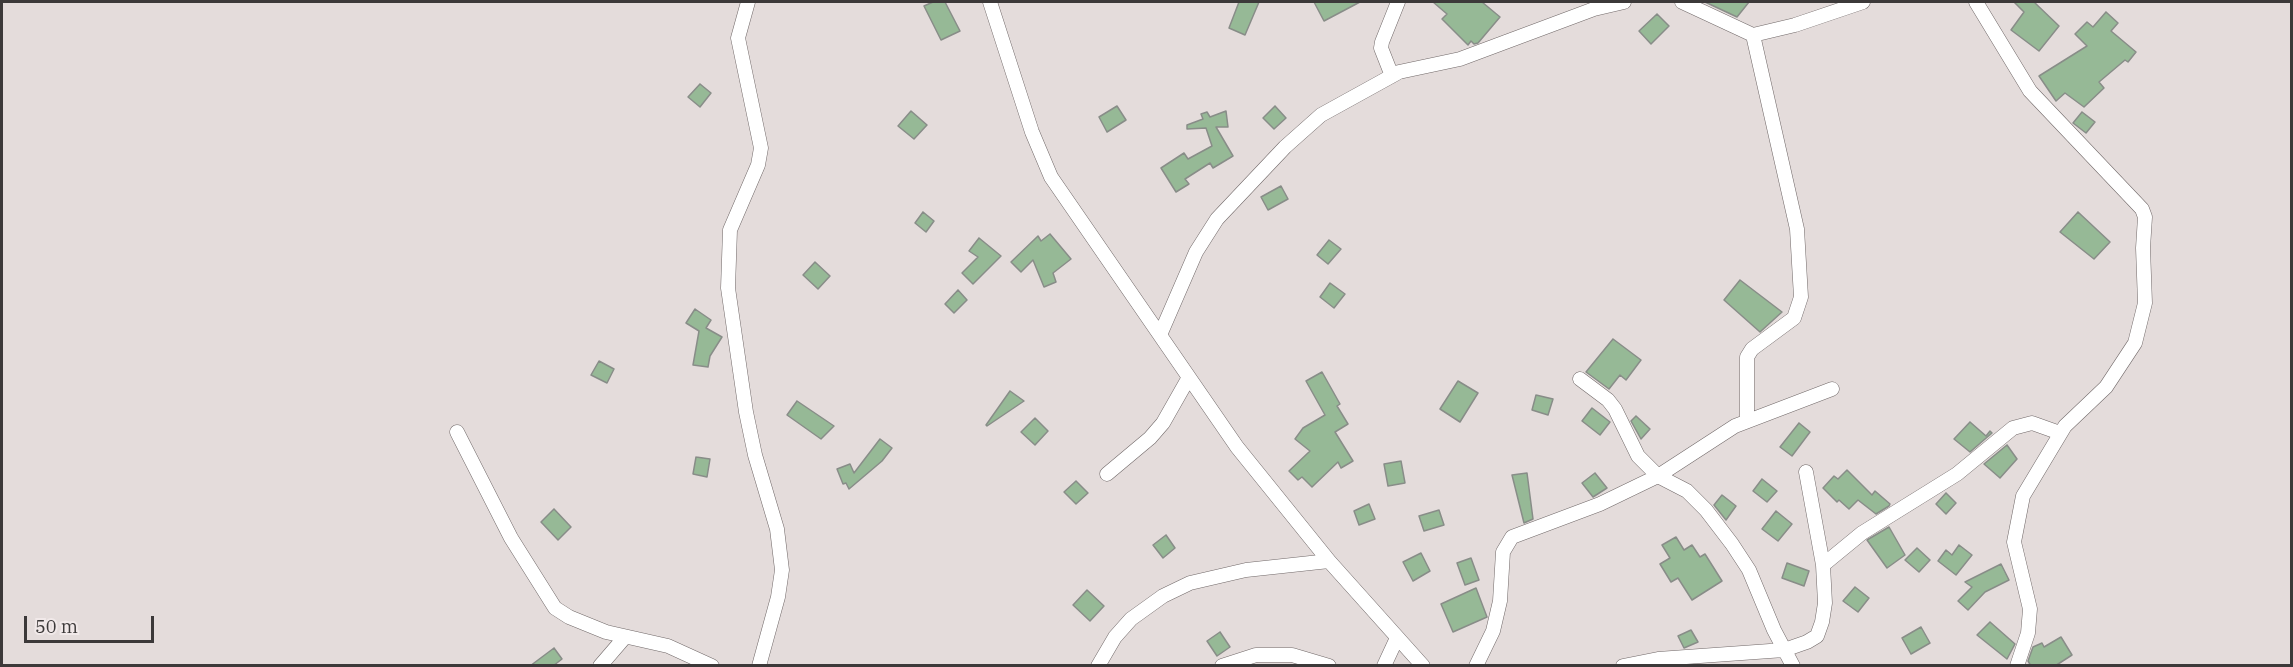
<!DOCTYPE html>
<html>
<head>
<meta charset="utf-8">
<style>
  body { margin:0 }
  #map { position:relative; width:2293px; height:667px; overflow:hidden; background:#e4dcdb; font-family:"IBM Plex Serif",serif }
  canvas { display:block }
  .frame { position:absolute; inset:0; border:3px solid #3c3939; pointer-events:none }
  .scale { position:absolute; left:24px; top:616px; width:130px; height:27px; box-sizing:border-box; border:3px solid #3c3939; border-top:0; padding-left:8px; font-size:18px; line-height:21px; white-space:nowrap; color:#3c3939; -webkit-text-stroke:4px #f1e9e9; paint-order:stroke }
</style>
</head>
<body>
<div id="map">
<canvas width="2293" height="667"></canvas>
<div class="frame"></div>
<div class="scale">50 m</div>
</div>
<script>
const c = document.querySelector('canvas').getContext('2d');
c.lineJoin = 'round';
function fillPath(path, color) { c.fillStyle = color; c.fill(path, 'evenodd'); }
const poly = rows => new Path2D(rows.map(r => 'M' + r).join(''));
function trace(path, color, width, dash) { c.strokeStyle = color; c.lineWidth = width; c.lineCap = dash ? 'butt' : 'round'; c.setLineDash(dash || []); c.stroke(path); }
const building = poly([
  [933,2,945,2,960,31,941,40,924,6,933,2],
  [1239,2,1259,2,1245,35,1229,28,1239,2],
  [1314,2,1360,2,1324,21,1314,2],
  [1433,2,1482,2,1500,17,1478,43,1474,44,1471,41,1468,45,1442,19,1447,14,1433,2],
  [1705,2,1749,2,1737,17,1705,2],
  [2014,2,2034,2,2059,26,2039,51,2011,30,2024,12,2014,2],
  [2106,12,2118,23,2111,31,2136,52,2128,62,2125,60,2099,82,2104,88,2084,107,2065,93,2056,101,2039,76,2087,46,2075,34,2087,22,2093,27,2106,12],
  [1657,14,1669,26,1651,44,1639,31,1657,14],
  [700,84,711,93,700,107,688,97,700,84],
  [1117,106,1126,120,1107,132,1099,117,1117,106],
  [1275,106,1286,118,1274,129,1263,118,1275,106],
  [911,111,927,125,914,139,898,126,911,111],
  [1226,111,1228,127,1216,127,1233,156,1213,168,1210,163,1185,179,1189,184,1176,192,1161,168,1184,153,1188,159,1212,146,1206,128,1187,129,1187,125,1203,119,1201,114,1207,112,1210,117,1226,111],
  [2082,112,2095,122,2086,133,2073,123,2082,112],
  [1281,186,1288,199,1268,210,1261,197,1281,186],
  [923,212,934,221,926,232,915,223,923,212],
  [2078,212,2110,242,2094,259,2060,232,2078,212],
  [1050,234,1071,259,1053,273,1056,282,1044,287,1033,260,1021,272,1011,262,1038,236,1041,241,1050,234],
  [979,238,1001,256,973,284,962,273,978,257,969,251,979,238],
  [1329,240,1341,249,1328,264,1317,255,1329,240],
  [815,262,830,276,818,289,803,275,815,262],
  [1740,280,1782,312,1760,332,1724,300,1740,280],
  [1330,283,1345,294,1334,308,1320,297,1330,283],
  [958,290,967,300,954,313,945,304,958,290],
  [695,309,711,320,706,328,722,337,710,356,708,367,693,365,699,331,686,323,695,309],
  [1613,339,1641,360,1626,380,1620,375,1609,389,1586,372,1613,339],
  [599,361,614,369,607,383,591,375,599,361],
  [1322,372,1340,404,1337,406,1348,424,1335,432,1353,461,1341,468,1338,462,1312,487,1302,477,1298,480,1289,471,1310,451,1295,439,1303,428,1325,415,1306,381,1322,372],
  [1458,381,1478,393,1460,422,1440,409,1458,381],
  [1010,391,1024,401,987,426,986,425,1010,391],
  [1536,395,1553,399,1548,415,1532,410,1536,395],
  [797,401,834,426,821,439,787,415,797,401],
  [1592,408,1610,422,1600,435,1582,421,1592,408],
  [1636,416,1650,429,1641,439,1631,421,1636,416],
  [1035,418,1048,431,1035,445,1021,432,1035,418],
  [1970,422,1986,436,1990,431,1992,433,1970,452,1954,439,1970,422],
  [1799,423,1810,432,1792,456,1780,447,1799,423],
  [880,439,892,448,882,461,849,489,846,483,843,484,837,469,850,464,854,473,880,439],
  [2007,445,2017,459,2000,478,1984,464,2007,445],
  [696,457,710,459,707,477,693,474,696,457],
  [1401,461,1405,483,1388,486,1384,464,1401,461],
  [1847,470,1872,495,1875,491,1890,504,1889,506,1876,514,1858,500,1849,509,1839,500,1837,502,1823,488,1834,476,1838,479,1847,470],
  [1527,473,1533,519,1524,523,1512,475,1527,473],
  [1595,473,1607,488,1593,497,1582,483,1595,473],
  [1762,479,1777,491,1767,502,1753,491,1762,479],
  [1076,481,1088,493,1076,504,1064,492,1076,481],
  [1946,493,1956,503,1946,514,1936,504,1946,493],
  [1722,495,1736,506,1726,520,1714,505,1722,495],
  [1369,504,1375,519,1359,525,1354,511,1369,504],
  [554,509,571,527,558,540,541,522,554,509],
  [1439,510,1444,525,1424,531,1419,516,1439,510],
  [1776,511,1792,524,1778,541,1762,529,1776,511],
  [1889,527,1905,555,1887,568,1867,540,1889,527],
  [1166,535,1175,548,1163,558,1153,545,1166,535],
  [1676,537,1684,550,1692,545,1700,557,1705,554,1722,581,1692,600,1678,578,1671,582,1660,564,1670,558,1662,545,1676,537],
  [1959,545,1972,555,1956,575,1938,561,1946,550,1952,555,1959,545],
  [1917,548,1930,560,1919,572,1905,560,1917,548],
  [1421,553,1430,571,1413,581,1403,562,1421,553],
  [1471,558,1479,580,1465,585,1457,563,1471,558],
  [1787,563,1809,571,1804,586,1782,578,1787,563],
  [2001,564,2009,580,1985,592,1968,610,1958,601,1972,587,1965,582,2001,564],
  [1855,587,1869,598,1858,612,1843,601,1855,587],
  [1476,588,1487,617,1453,632,1441,604,1476,588],
  [1087,590,1104,606,1090,621,1073,605,1087,590],
  [1990,622,2015,644,2007,659,1977,635,1990,622],
  [1921,627,1930,643,1911,654,1902,638,1921,627],
  [1691,630,1698,642,1684,648,1678,636,1691,630],
  [1220,632,1230,647,1217,656,1207,641,1220,632],
  [2061,637,2072,655,2055,666,2031,666,2028,661,2033,647,2042,643,2044,647,2061,637],
  [554,648,562,659,553,666,530,666,554,648]
]);
fillPath(building, '#96b996');
trace(building, '#888d88', 1.5);
const street = poly([
  [748,2,738,38,761,148,758,165,730,230,728,288,746,412,755,455,777,529,782,570,778,597,759,666],
  [990,2,1032,132,1051,177,1237,447,1329,561,1423,666],
  [1682,2,1753,35,1795,25,1863,2],
  [1976,2,2030,91,2142,209,2145,217,2143,248,2145,303,2135,343,2106,387,2065,426,2023,496,2014,542,2030,609,2028,633,2017,666],
  [1392,76,1381,48,1382,42,1398,2],
  [1160,335,1196,252,1217,219,1285,147,1321,115,1399,72,1460,59,1594,9,1624,2],
  [1580,379,1608,400,1615,409,1638,456,1658,476,1687,491,1706,510,1732,544,1749,570,1774,630,1793,666],
  [1747,421,1747,357,1752,349,1794,318,1801,297,1797,229,1753,35],
  [457,432,511,538,555,608,569,617,606,632,668,646,712,666],
  [1107,474,1150,438,1163,423,1188,379],
  [1823,565,1862,533,1957,474,2013,428,2032,423,2060,433],
  [600,666,625,637],
  [1098,666,1115,637,1131,619,1163,596,1190,583,1246,570,1329,561],
  [1222,666,1256,655,1292,655,1329,666],
  [1384,666,1397,638],
  [1476,666,1493,631,1500,601,1503,552,1512,537,1600,504,1658,476,1735,426,1832,389],
  [1623,666,1658,659,1784,650,1807,642,1817,636,1822,622,1825,603,1823,565,1806,472]
]);
trace(street, '#716969', 15);
trace(street, '#fff', 14);
</script>
</body>
</html>
